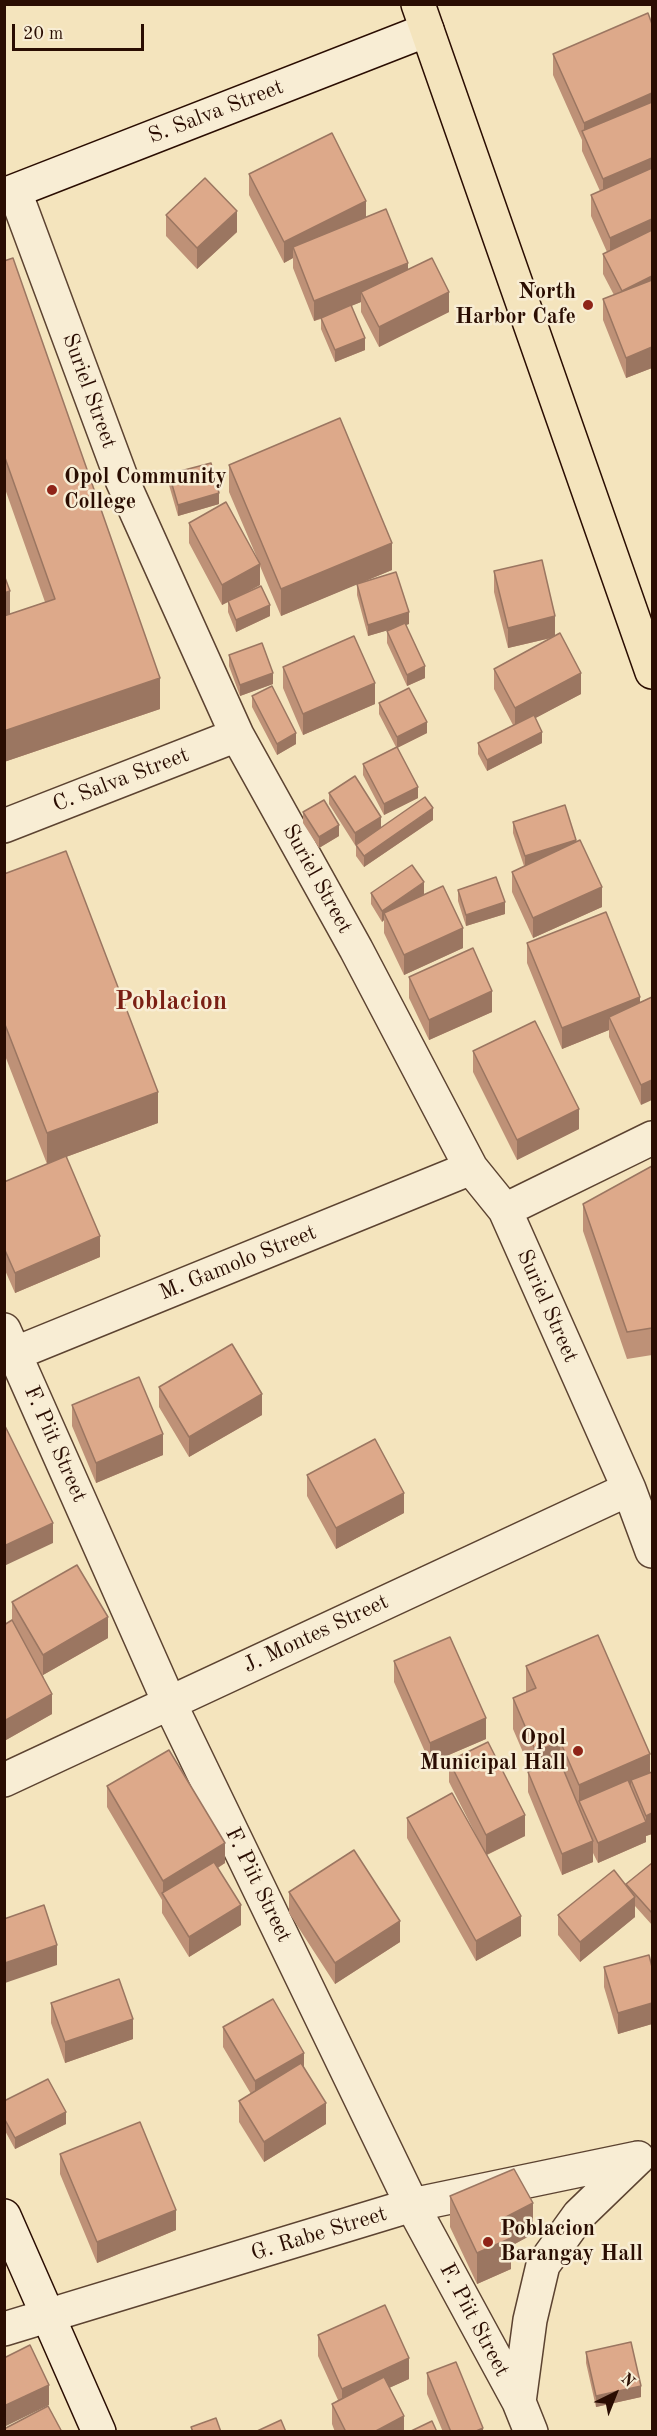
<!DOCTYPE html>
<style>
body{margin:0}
#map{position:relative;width:657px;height:2436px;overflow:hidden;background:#f4e4bd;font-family:"Old Standard TT",serif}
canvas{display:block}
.frame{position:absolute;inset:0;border:6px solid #2a0d02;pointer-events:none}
.north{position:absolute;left:585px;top:2364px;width:60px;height:60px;-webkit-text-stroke:4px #f8edd4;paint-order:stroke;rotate:43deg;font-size:16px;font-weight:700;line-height:24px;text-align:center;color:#2a0d02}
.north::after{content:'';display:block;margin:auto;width:21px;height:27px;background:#2a0d02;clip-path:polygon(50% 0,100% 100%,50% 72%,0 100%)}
.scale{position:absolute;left:12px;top:24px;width:132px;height:27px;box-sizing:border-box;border:3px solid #2a0d02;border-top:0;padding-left:8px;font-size:18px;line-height:21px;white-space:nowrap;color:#2a0d02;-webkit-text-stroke:4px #f8edd4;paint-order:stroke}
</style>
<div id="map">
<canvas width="657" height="2436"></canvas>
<div class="frame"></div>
<div class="north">N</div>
<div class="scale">20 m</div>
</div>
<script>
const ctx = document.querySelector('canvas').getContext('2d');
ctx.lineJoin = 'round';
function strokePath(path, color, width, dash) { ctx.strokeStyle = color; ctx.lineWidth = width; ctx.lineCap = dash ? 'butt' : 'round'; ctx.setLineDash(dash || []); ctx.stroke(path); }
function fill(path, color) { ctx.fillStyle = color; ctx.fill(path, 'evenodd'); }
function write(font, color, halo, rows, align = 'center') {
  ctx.font = font + ' "Old Standard TT",serif'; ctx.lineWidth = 5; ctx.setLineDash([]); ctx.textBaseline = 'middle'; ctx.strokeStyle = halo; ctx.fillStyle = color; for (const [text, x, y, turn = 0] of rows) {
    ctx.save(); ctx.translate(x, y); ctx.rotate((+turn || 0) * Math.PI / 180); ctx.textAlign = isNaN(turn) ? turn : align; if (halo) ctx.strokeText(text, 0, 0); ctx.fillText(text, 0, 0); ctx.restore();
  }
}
const street = new Path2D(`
 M15,192L122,480L237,735L356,949L471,1168L505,1210L629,1489L652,1551
 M4,826L237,735
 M505,1210L652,1138
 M4,1330L169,1702L412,2205L519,2402L531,2432
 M4,1358L471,1168
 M4,1780L629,1489
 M4,2329L412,2205L638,2158
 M519,2402L530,2320L543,2265L579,2215L638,2158`);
const secondary = new Path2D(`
 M4,195L427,30
 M4,2216L99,2432`);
const highway = new Path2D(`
 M418,4L652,672`);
strokePath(street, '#5c4331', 36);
strokePath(secondary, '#2a0d02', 36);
strokePath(highway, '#2a0d02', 36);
strokePath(street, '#f8edd4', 33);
strokePath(secondary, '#f8edd4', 33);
strokePath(highway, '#f4e4bd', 33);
fill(new Path2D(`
 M652,24V368L626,378L603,320V299L614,295L603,274V254L607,252L591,216V195L600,191L582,151V140L553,75V54Z
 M249,174L366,217L408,269L449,312L379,347L361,312V302L351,306L365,350L335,362L321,329V319L314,321L293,268V258L284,263L249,195Z
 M166,215L237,232L197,269L166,236Z
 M4,261L160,709L4,762V575L10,614L45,602L4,486Z
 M229,465L392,570L358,584L409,624L406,625L425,678L407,686L387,643V631L395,628L368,636L357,595V584L281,616L260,566V585L244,594L270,616L236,632L228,612V602L222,605L189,543V523L258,560L229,492Z
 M169,474L219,504L178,516L169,485Z
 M494,571L555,635L581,694L535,718L542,743L487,771L478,754V743L513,725L494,689V669L551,638L508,648L494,592Z
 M229,655L273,684L240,696L229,666Z
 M283,667L375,704L303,735L283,688Z
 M252,696L296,744L277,755L252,707Z
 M379,703L427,733L397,748L418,798L384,815L363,775V764L396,747L379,714Z
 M329,793L381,827L433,820L364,867L356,856V845L365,839L355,845L329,804Z
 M303,812L339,836L319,848L303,823Z
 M513,822L576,842L602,907L533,938L512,892V872L524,866L513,833Z
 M4,874L158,1123L66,1157L100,1257L15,1293L4,1268V1182L47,1164L4,1053Z
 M458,890L505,914L466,926L458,901Z
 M371,893L424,894L420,896L463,948L404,975L384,933V920L382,922L371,904Z
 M527,943L640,1002L652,997L641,1105L609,1037V1030L562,1049L527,963Z
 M409,977L492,1012L429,1040L409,998Z
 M473,1051L579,1129L517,1160L473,1072Z
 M652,1166V1355L627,1359L583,1231V1204Z
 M159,1387L262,1415L189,1457L159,1407Z
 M72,1405L163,1455L96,1483L72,1426Z
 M307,1475L404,1513L336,1549L307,1496Z
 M12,1602L108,1638L43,1675L52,1714L6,1740L4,1737V1625L12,1620Z
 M394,1661L486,1739L430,1763L394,1682Z
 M526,1666L650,1773L652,1772V1834L646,1836V1842L598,1863L593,1853V1862L562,1875L528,1792V1772L531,1771L513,1729V1698L526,1693Z
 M449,1761L525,1836L487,1855L521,1936L476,1961L407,1838V1818L479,1841L449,1782Z
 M107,1786L225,1863L218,1868L241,1925L189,1957L162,1913V1900L107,1807Z
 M652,1863V1925L635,1906V1917L580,1962L558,1935V1915L626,1886V1884Z
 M289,1892L400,1942L335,1984L289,1913Z
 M604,1967H652V2024L618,2034L604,1987Z
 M51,2003L133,2039L65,2063L51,2023Z
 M223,2027L304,2068L326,2124L264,2162L239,2122V2101L251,2094L223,2047Z
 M4,2101L66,2124L15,2149L4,2129Z
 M60,2154L176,2230L97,2263L60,2174Z
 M450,2196L533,2234L511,2246V2269L477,2284L450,2227Z
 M318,2335L409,2379L389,2388L404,2432H335L332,2424V2404L338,2400L318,2356Z
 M586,2352L641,2397L596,2407L586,2363Z
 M427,2373L483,2432H443L427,2394Z`), '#be9177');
fill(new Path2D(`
 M652,93V113L584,135V123Z
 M652,158V179L603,199V179Z
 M366,201V221L293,247V258L284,263V242Z
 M237,211V232L197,269V248Z
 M652,219V239L610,258V238Z
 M408,263V284L361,292V302L314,321V301Z
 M652,276V296L622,311V291Z
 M449,292V312L379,347V327Z
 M365,338V350L335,362V350Z
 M652,347V368L626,378V358Z
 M219,493V504L178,516V505Z
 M392,543V570L281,616V589Z
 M260,564V585L222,605V585Z
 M10,591V622L4,624V593Z
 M270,605V616L236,632V620Z
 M409,612V624L368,636V625Z
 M555,616V637L508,648V628Z
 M425,666V678L407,686V675Z
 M273,673V684L240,696V685Z
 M581,673V694L515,729V708Z
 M160,678V709L4,762V731Z
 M375,683V704L303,735V714Z
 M427,722V733L397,748V737Z
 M542,732V743L487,771V760Z
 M296,733V744L277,755V744Z
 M418,787V798L384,815V804Z
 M433,808V820L364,867V856Z
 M381,817V829L355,845V833Z
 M339,825V836L319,848V837Z
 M576,840V851L525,868V856Z
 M424,882V894L387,918L384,913V920L382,922V911Z
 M602,887V907L533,938V918Z
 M505,902V914L466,926V915Z
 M463,928V948L404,975V955Z
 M492,991V1012L429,1040V1020Z
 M640,997V1017H609V1030L562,1049V1028Z
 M652,1080V1100L641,1105V1085Z
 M158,1092V1123L47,1164V1133Z
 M579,1109V1129L517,1160V1140Z
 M100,1236V1257L15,1293V1273Z
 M262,1394V1415L189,1457V1437Z
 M163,1434V1455L96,1483V1463Z
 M404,1493V1513L336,1549V1528Z
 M53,1523V1543L4,1566V1546Z
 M108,1617V1638L43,1675V1655Z
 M52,1694V1714L6,1740V1720Z
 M486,1718V1739L430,1763V1743Z
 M560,1741V1772L536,1783V1752Z
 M650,1754V1785L631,1780V1793L579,1801V1816V1785Z
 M652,1813V1834L646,1836V1842L598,1863V1843L646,1822V1816Z
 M525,1815V1836L486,1855V1835Z
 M593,1841V1862L562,1875V1854Z
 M225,1843V1863L166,1899L163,1894V1881Z
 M635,1897V1917L580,1962V1942Z
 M241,1905V1925L189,1957V1937Z
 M521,1916V1936L476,1961V1941Z
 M400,1921V1942L335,1984V1963Z
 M57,1945V1965L5,1983V1963Z
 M652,2003V2024L618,2034V2013Z
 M133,2019V2039L65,2063V2042Z
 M304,2053V2074L255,2101V2081Z
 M326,2103V2124L264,2162V2142Z
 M66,2112V2124L15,2149V2138Z
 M533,2203V2234L511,2246V2269L477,2284V2253L504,2218Z
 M176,2210V2230L97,2263V2242Z
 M409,2358V2379L342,2409V2389Z
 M49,2385V2405L4,2427V2406Z
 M641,2386V2397L596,2407V2396Z
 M404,2416V2432H374Z
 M483,2428V2432H474Z`), '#9b7661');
const building = new Path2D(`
 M648,13L652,24V93L584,123L553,54Z
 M652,102V158L603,179L582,131Z
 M332,133L366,201L284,242L249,174Z
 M652,168V219L610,238L591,195Z
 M205,178L237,211L197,248L166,215Z
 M386,209L408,263L314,301L293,247Z
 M652,230V276L622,291L603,254Z
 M13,258L160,678L4,731V616L55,599L4,455V261Z
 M432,258L449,292L379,327L361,292Z
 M652,280V347L626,358L603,299Z
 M351,305L365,338L335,350L321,318Z
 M340,418L392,543L281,589L229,465Z
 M211,463L219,493L178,505L169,474Z
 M226,502L260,564L222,585L189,523Z
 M542,560L555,616L508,628L494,571Z
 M396,572L409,612L368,625L357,584Z
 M4,575L10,591L4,593Z
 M261,586L270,605L236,620L228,601Z
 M405,623L425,666L407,675L387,631Z
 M560,633L581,673L515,708L494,669Z
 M354,636L375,683L303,714L283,667Z
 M262,643L273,673L240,685L229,655Z
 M272,686L296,733L277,744L252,696Z
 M409,688L427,722L397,737L379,703Z
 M534,715L542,732L487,760L478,743Z
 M397,747L418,787L384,804L363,764Z
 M355,776L381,817L355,833L329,793Z
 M425,797L433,808L364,856L356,845Z
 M324,800L339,825L319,837L303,812Z
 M565,805L576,840L525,856L513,822Z
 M580,840L602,887L533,918L512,872Z
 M66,851L158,1092L47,1133L4,1022V874Z
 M412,865L424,882L382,911L371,893Z
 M496,877L505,902L466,915L458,890Z
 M443,886L463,928L404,955L384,913Z
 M606,912L640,997L562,1028L527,943Z
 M473,948L492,991L429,1020L409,977Z
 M652,997V1080L641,1085L609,1017Z
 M535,1021L579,1109L517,1140L473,1051Z
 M66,1156L100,1236L15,1273L4,1248V1182Z
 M652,1166V1328L627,1332L583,1204Z
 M232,1344L262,1394L189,1437L159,1387Z
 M139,1377L163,1434L96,1463L72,1405Z
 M4,1424L53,1523L4,1546Z
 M375,1439L404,1493L336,1528L307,1475Z
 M77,1565L108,1617L43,1655L12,1602Z
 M12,1620L52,1694L6,1720L4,1716V1625Z
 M598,1635L650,1754L579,1785L560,1741L536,1752L513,1698L536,1688L526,1666Z
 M450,1637L486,1718L430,1743L394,1661Z
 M488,1742L525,1815L486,1835L449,1761Z
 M169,1750L225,1843L163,1881L107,1786Z
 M559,1759L593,1841L562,1854L528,1772Z
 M652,1772V1813L646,1816L631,1780Z
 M628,1780L646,1822L598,1843L579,1801Z
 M452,1793L521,1916L476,1941L407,1818Z
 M354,1850L400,1921L335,1963L289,1892Z
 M214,1862L241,1905L189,1937L162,1893Z
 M652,1863V1913L626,1884Z
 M614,1870L635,1897L580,1942L558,1915Z
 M44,1905L57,1945L5,1963L4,1919Z
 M649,1955L652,1967V2003L618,2013L604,1967Z
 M119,1979L133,2019L65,2042L51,2003Z
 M273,1999L304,2053L255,2081L223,2027Z
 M301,2063L326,2103L264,2142L239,2101Z
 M48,2079L66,2112L15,2138L4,2118V2101Z
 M140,2122L176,2210L97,2242L60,2154Z
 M514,2169L533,2203L504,2218L511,2238L477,2253L450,2196Z
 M385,2305L409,2358L342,2389L318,2335Z
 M631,2342L641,2386L596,2396L586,2352Z
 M30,2345L49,2385L4,2406V2358Z
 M456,2362L483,2428L474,2432H451L427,2373Z
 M384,2377L404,2416L374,2432H346L332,2404Z
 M48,2406L62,2432H4V2429Z
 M216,2418L221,2432H193L191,2427Z
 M281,2420L286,2432H255Z
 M432,2421L437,2432H409Z`);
fill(building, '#dda98a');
strokePath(building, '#9b7661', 1.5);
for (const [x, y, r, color] of [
 [588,305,6,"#8f2418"],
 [52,490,6,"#8f2418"],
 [578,1751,6,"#8f2418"],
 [488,2242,6,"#8f2418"]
]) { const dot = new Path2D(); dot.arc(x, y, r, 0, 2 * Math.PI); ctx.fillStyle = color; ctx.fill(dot); strokePath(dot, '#f8edd4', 2); }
write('22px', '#2a0d02', '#f8edd4', [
 ["S. Salva Street",216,112,-21],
 ["Suriel Street",89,391,70],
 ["C. Salva Street",121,780,-21],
 ["Suriel Street",317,879,61],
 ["M. Gamolo Street",238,1263,-22],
 ["Suriel Street",547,1306,66],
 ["F. Piit Street",55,1444,66],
 ["J. Montes Street",316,1634,-25],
 ["F. Piit Street",258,1885,64],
 ["G. Rabe Street",319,2234,-17],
 ["F. Piit Street",474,2320,62]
]);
write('bold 22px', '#2a0d02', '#f8edd4', [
 ["North",576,292],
 ["Harbor Cafe",576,317],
 ["Opol Community",64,477,"left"],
 ["College",64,502,"left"],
 ["Opol",566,1738],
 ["Municipal Hall",566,1763],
 ["Poblacion",500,2229,"left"],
 ["Barangay Hall",500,2254,"left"]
], 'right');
write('bold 26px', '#7a1f14', '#f8edd4', [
 ["Poblacion",171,1002]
]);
</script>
